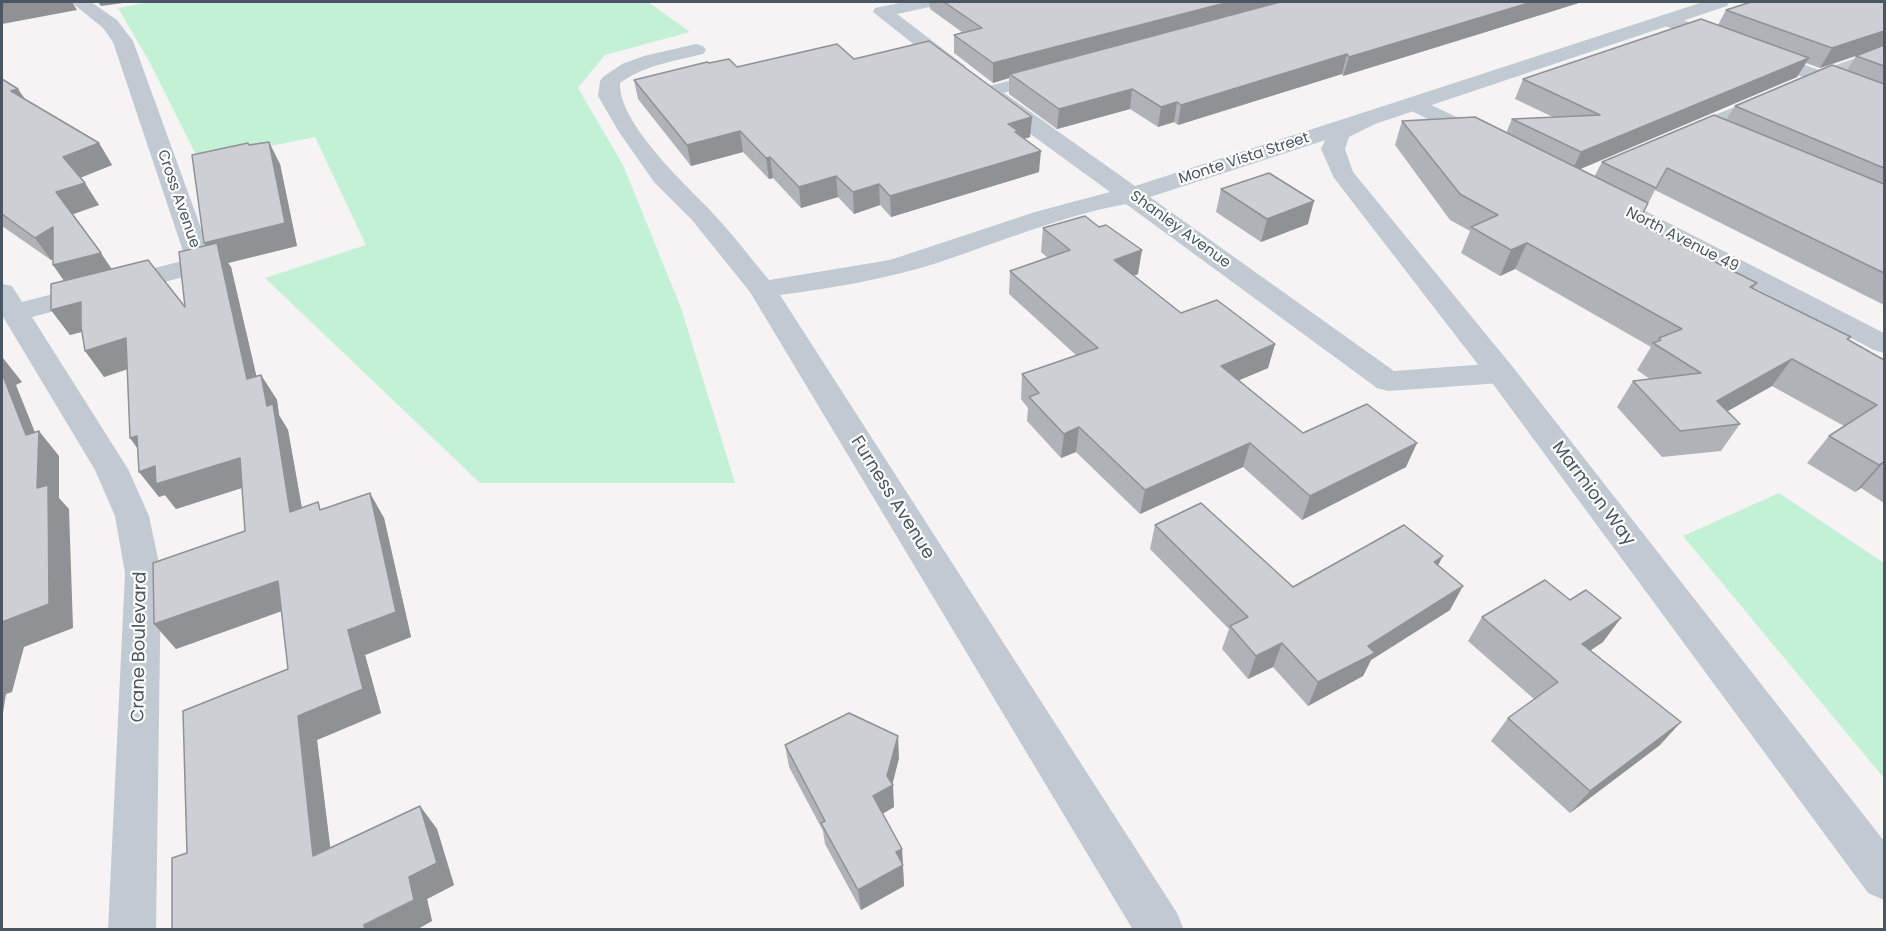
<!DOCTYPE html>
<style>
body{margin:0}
#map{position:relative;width:1886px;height:931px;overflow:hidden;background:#f5f3f3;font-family:Poppins,sans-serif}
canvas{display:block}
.frame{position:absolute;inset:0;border:3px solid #4a5661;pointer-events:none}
</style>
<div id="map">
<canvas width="1886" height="931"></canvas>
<div class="frame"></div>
</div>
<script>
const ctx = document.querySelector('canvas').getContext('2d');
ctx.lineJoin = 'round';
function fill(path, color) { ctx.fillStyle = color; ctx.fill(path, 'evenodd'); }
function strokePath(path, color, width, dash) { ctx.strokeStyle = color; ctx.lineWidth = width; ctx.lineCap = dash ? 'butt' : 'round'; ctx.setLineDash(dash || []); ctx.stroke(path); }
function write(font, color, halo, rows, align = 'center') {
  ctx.font = font + ' Poppins,sans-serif'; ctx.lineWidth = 4.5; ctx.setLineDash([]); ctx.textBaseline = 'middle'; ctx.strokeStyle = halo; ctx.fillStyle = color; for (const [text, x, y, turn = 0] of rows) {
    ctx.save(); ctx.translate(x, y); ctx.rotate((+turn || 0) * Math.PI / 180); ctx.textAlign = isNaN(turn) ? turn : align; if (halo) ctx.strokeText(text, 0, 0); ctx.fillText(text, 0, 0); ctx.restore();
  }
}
fill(new Path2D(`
 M149,2H648L690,32L605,55L578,88L623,165L681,308L735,483H480L265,278L366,245L315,137L199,161L149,61L118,8Z
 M1779,493L1884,563V778L1683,536Z`), '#c3f1d5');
fill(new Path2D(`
 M1884,48V58L1814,85H1802L1799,81L1802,77Z
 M1044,72L1050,73L1053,77L1050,81L987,97L981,96L978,92L981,88Z
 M1762,96L1768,97L1771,101L1768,105L1694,137H1680L1678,133L1680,129Z`), '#c1cad2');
fill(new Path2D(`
 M71,2H91L117,20L133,41L214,264L210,270L32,317L128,469L149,516L161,573L156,930H108L125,573L115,516L95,470L2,315V284L12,286L22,302L186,260L113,42L103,28Z
 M904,2H936L934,6L897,14L964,65L967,69L964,73L957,75L950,73L873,12L875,8Z
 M1667,14L1884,94V107L1660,24L1657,20L1660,16Z
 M696,44L703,46L706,50L703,54C674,61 645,65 620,83C618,122 683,182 709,209C730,231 749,256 769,280L890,260L1035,212L1110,192L988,103L985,98L988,93L996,92L1004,93L1135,186L1359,114L1367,112L1375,114L1378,119L1375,124L1150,197L1394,371L1501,363L1512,366L1516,373L1512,380L1501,383L1388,391L1377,388L1126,204C1061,216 1000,242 937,263C886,279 833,288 780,295L1177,913L1184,930H1133L750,292L692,220L654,182L619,132L598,96L600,81L603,77L622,64L644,56Z
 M1416,98L1493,134L1496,139L1493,144L1485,146L1477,144L1408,109L1405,104L1408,99Z
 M1601,191L1610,193L1884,333V353L1874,350L1592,203L1589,198L1592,193Z`), '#c1cad2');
fill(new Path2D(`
 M1703,2H1729L1727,6L1375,124L1349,137L1345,149L1353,172L1512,366L1884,841V900L1868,893L1490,380L1334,178L1321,149L1331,128L1359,114Z`), '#c1cad2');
fill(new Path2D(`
 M929,2H1582L1476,35L1343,76L1342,74L1178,125L1174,122L1158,127L1130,109L1057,129L1009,94V78L993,83L954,53V35L962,32L930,9Z
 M1884,2V305L1655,190L1638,223L1757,283L1754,288L1884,360V503L1861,488L1855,492L1807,463L1829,436L1844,426L1772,386L1727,411L1740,424L1721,451L1662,457L1617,407L1633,381L1650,379L1637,370L1651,347L1515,269L1500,276L1461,253L1470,231L1450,220L1395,145L1402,121L1506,133L1512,119L1553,117L1515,99L1523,79L1718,25L1726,10ZM1856,56L1847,70L1735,106L1726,120L1602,162L1594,177L1580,169L1797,77L1806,63L1820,68Z
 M854,59L1032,117L1030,137L1024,139L1039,172L891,217L880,205L854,214L838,197L801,208L773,178L769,179L743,152L691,166L638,99L634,80L709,63L737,67Z
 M2,79L26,100L99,143L112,165L80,178L99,205L72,214L112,269L185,307L205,246L249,145L280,164L297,246L228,263L231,267L256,376L261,375L277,400L279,415L288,430L302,508L322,509L384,518L411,637L365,655L381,713L317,740L330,848L420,806L437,829L454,885L427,899L432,921L416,930H172L187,853L288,669L281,611L176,649L154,624L245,531L242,488L176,509L165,495L159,497L138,449L130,438L127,369L104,377L82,332L70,335L51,310L65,281L53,265V260H51L2,226Z
 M1221,189L1308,224L1261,242L1216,212Z
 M1043,228L1138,274L1134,276L1181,313L1275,344L1268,368L1239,380L1303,433L1406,467L1302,520L1243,467L1140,514L1076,452L1061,458L1027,421L1028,408L1021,399L1022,374L1077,356L1009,294L1010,271L1048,258L1041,252Z
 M1155,525L1293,587L1438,565L1450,610L1371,660L1363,676L1308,706L1273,667L1248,679L1222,649L1229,629L1150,549Z
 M1482,617L1603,642L1591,650L1660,745L1570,813L1491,741L1508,718L1534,699L1468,641Z
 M785,745L899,758L892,784L894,807L882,814L902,849L904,886L861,910L825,844L823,831L789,767Z`), '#b0b2b7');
fill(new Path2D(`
 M2,2H72L77,10L2,24Z
 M98,2H130L101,6Z
 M1229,2H1294L1010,74L1009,78L993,83V63Z
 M1532,2H1582L1476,35L1343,76L1349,57Z
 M1884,31V46L1820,68L1832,48Z
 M1347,54L1342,74L1178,125L1181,105Z
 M1809,58L1797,77L1571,173L1581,152Z
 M18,89L32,109L11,91Z
 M1132,89L1130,109L1057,129L1059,109Z
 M1177,102L1174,122L1158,127L1161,107Z
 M1032,117L1030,137L1017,141L1008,124Z
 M740,131L743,152L691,166L687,145Z
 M269,142L280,164L297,246L228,263L231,267L263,404L247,379L217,266L204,243Z
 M99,143L112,165L77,179L63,157Z
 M1041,151L1039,172L891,217L890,196Z
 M770,157L773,178L769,179L766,158Z
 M836,176L838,197L801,208L799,187Z
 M85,183L99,205L71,215L56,192Z
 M879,184L880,205L854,214L853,192Z
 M1314,201L1308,224L1261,242L1267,219Z
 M53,227L69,250L51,260L35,238Z
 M1527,243L1515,269L1500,276L1511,250Z
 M1142,250L1138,274L1111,284L1114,260Z
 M101,253L116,276L69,288L53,265Z
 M81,302L99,327L70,335L51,310Z
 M126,338L143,364L104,377L85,351Z
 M1275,344L1268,368L1216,390L1221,366Z
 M3,358L22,382L16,385L38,440L39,431L59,456V498L69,509L73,628L24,647L12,692L6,694L2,719V622L37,488L26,435L2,373V358Z
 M1792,359L1772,386L1698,428L1717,401Z
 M261,375L277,400L279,415L288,430L307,537L290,512L267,406Z
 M1079,427L1076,452L1061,458L1064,434Z
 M137,436L149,464L130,438Z
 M1250,443L1243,467L1140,514L1145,490Z
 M1417,443L1406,467L1302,520L1310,496Z
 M240,458L257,483L176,509L165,495L159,497L139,472L155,466Z
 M1884,462L1861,488L1855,492L1879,465Z
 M370,493L384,518L411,637L365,655L381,713L317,740L334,878L313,856L298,716L348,630Z
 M1443,556L1430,581L1434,562Z
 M278,581L296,606L176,649L154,624Z
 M1463,586L1450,610L1371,660L1363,676L1308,706L1318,682L1368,646Z
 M1621,618L1603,642L1565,667L1582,644Z
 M1282,643L1273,667L1248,679L1256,656Z
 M1681,722L1660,745L1570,813L1590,791Z
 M898,736L899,758L892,786L893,785L894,807L875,818L873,796L887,776Z
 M420,806L437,829L454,885L427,899L432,921L416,930H365L364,925L409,877Z
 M902,849L904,886L861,910L858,890L896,852Z`), '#909195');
const building = new Path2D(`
 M944,2H1229L993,63L954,35L982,28Z
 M1280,2H1532L1349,57L1347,54L1181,105L1177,102L1161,107L1132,89L1059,109L1010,74Z
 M1751,2H1884V31L1832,48L1726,10Z
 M1701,19L1809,58L1581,152L1512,119L1600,115L1523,79Z
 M929,41L1032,117L1008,124L1018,131L1015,132L1041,151L890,196L879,184L853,192L836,176L799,187L770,157L766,158L740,131L687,145L634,80L707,62L709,63L729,59L737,67L837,44L854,59Z
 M1884,45V66L1856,56Z
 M1832,65L1884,84V168L1735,106Z
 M2,79L18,89L11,91L99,143L63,157L85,183L56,192L101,253L53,265V227L35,238L2,214Z
 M1714,115L1884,184V273L1667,168L1656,188L1602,162Z
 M1475,117L1648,203L1638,223L1757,283L1750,287L1851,337L1847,339L1884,360V462L1879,465L1829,436L1877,405L1792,359L1717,401L1740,424L1680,431L1633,381L1701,373L1653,343L1661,340L1659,338L1682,329L1527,243L1511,250L1471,227L1498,215L1460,194L1402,121Z
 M269,142L285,223L204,243L192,155L248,143L249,145Z
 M1269,173L1314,201L1267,219L1221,189Z
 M1085,216L1099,227L1106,225L1142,250L1114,260L1181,313L1217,300L1275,344L1221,366L1303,433L1367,404L1417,443L1310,496L1250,443L1145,490L1079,427L1064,434L1029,397L1039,393L1022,374L1098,348L1010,271L1070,250L1043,228Z
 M217,243L247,379L261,375L267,406L273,404L290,512L318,502L320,510L370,493L396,612L348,630L363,689L298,716L313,856L420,806L437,863L409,877L414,900L364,925L365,930H172V858L187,853L183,711L288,669L278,581L154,624L153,563L245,531L240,458L156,484L155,466L139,472L137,436L130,438L126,338L85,351L81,326V302L51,310V284L148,260L185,307L179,252Z
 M2,373L26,435L39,431L37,488L48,485L49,604L2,622Z
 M1201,503L1293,587L1404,525L1443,556L1434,562L1463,586L1368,646L1375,653L1318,682L1282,643L1256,656L1230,626L1248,617L1155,525Z
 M1545,580L1570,600L1586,590L1621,618L1582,644L1681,722L1590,791L1508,718L1558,682L1482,617Z
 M849,713L898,736L887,776L893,785L873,796L902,849L896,852L903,865L858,890L821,823L825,821L785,745Z`);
fill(building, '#cdcfd5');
strokePath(building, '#909195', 1.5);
write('15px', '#4a5661', '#fff', [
 ["Monte Vista Street",1244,159,-18],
 ["Cross Avenue",178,199,71],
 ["Shanley Avenue",1180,230,36],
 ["North Avenue 49",1682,240,27]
]);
write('18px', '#4a5661', '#fff', [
 ["Marmion Way",1593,494,53],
 ["Furness Avenue",892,498,58],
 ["Crane Boulevard",140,647,-89]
]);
</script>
